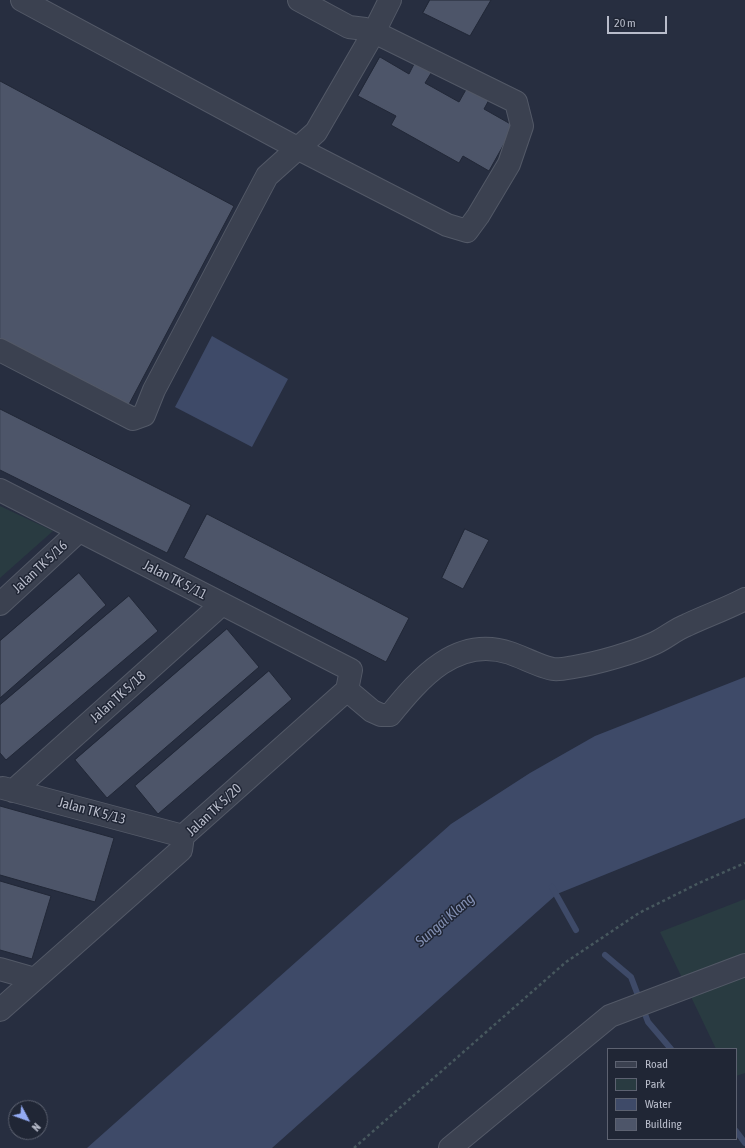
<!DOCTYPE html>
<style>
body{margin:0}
#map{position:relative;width:745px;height:1148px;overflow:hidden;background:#272e40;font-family:"Asap Condensed",sans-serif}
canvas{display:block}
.legend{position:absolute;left:607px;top:1048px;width:130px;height:92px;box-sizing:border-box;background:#202635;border:1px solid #5d6271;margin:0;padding:5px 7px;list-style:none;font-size:12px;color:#b8bcca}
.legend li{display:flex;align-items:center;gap:8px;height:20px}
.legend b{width:20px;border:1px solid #5d6271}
.north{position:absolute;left:8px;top:1100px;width:40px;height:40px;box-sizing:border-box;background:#202635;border:1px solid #5d6271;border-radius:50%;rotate:131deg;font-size:11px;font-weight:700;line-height:16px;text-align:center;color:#b8bcca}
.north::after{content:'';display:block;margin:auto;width:14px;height:18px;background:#93abf4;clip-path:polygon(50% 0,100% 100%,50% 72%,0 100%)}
.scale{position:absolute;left:607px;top:16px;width:60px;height:18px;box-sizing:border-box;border:2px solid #b8bcca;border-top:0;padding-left:5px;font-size:12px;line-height:14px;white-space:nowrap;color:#b8bcca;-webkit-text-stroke:3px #202635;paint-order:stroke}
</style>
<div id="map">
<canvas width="745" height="1148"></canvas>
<ul class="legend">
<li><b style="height:5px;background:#3b4150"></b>Road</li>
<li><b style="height:11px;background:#293b41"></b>Park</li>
<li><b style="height:11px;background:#3e4a68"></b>Water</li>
<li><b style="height:11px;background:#4d5569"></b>Building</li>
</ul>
<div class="north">N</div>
<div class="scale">20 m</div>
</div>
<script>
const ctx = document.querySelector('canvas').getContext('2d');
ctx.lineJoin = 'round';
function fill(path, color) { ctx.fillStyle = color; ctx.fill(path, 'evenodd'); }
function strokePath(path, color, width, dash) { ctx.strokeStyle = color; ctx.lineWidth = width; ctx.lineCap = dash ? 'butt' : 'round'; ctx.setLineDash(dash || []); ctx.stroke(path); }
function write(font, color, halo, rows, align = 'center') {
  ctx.font = font + ' "Asap Condensed",sans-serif'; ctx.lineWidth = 3; ctx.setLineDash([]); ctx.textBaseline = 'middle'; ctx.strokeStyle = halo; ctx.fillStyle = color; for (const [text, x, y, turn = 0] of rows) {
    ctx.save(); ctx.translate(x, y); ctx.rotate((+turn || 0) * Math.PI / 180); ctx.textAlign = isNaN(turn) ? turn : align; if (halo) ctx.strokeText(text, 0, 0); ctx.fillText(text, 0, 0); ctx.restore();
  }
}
fill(new Path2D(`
 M0,506L53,531L0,578Z
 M745,899V1073L736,1076V1049H716L660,932Z`), '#293b41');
fill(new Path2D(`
 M212,336L288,379L252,447L175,407Z
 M745,677V818L557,894L272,1148H87L451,824L530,773L595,736Z`), '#3e4a68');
strokePath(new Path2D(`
 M552,887L576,930
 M605,955L631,977L648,1022L671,1049
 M736,1131L745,1143`), '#3e4a68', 6);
const building = new Path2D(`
 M430,0H491L470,36L423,13Z
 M380,57L409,74L416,60L433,70L425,83L459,102L468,86L490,98L484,109L514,126L489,171L463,156L459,163L391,125L396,116L358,96Z
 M0,81L234,206L127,408L0,339Z
 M0,409L191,505L167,553L0,470Z
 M207,514L409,618L386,662L184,558Z
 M465,529L489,540L463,589L442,578Z
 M79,573L106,605L0,698V641Z
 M129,596L158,631L6,760L0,753V705Z
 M227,629L259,667L107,798L75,760Z
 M269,671L292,699L158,814L135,786Z
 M0,806L114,838L95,902L0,875Z
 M0,881L51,896L32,959L0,950Z`);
fill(building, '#4d5569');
strokePath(building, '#222837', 1);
const minor = new Path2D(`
 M299,0L349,27L365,29L374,32L390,0
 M0,350L133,419L144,415L154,390L267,176L316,132L374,32L516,102L522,126L509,164L478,216L467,231L447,225L299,149L22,0
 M0,490L351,670L347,690L183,836L181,850L0,1010
 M0,604L79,531
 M347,690L372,711L381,715H390C420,678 457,635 510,653C522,657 541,667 553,669C559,670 568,668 574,667C598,663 633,653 655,643C666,638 676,629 687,625C706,616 726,609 745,599
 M3,788L183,836
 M13,791L222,604
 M0,969L35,979
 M450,1148L610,1016L745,965`);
strokePath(minor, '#535967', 24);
strokePath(new Path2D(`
 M354,1148L566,962L639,913L699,883L745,863`), '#47585e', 2.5, [3, 3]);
strokePath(minor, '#3b4150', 22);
write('14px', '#b8bcca', '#202635', [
 ["Jalan TK 5/16",40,567,-43],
 ["Jalan TK 5/11",175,580,27],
 ["Jalan TK 5/18",118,697,-42],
 ["Jalan TK 5/20",214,810,-43],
 ["Jalan TK 5/13",92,811,15]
]);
write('italic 15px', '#818eb1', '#202635', [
 ["Sungai Klang",445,920,-41]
]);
</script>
